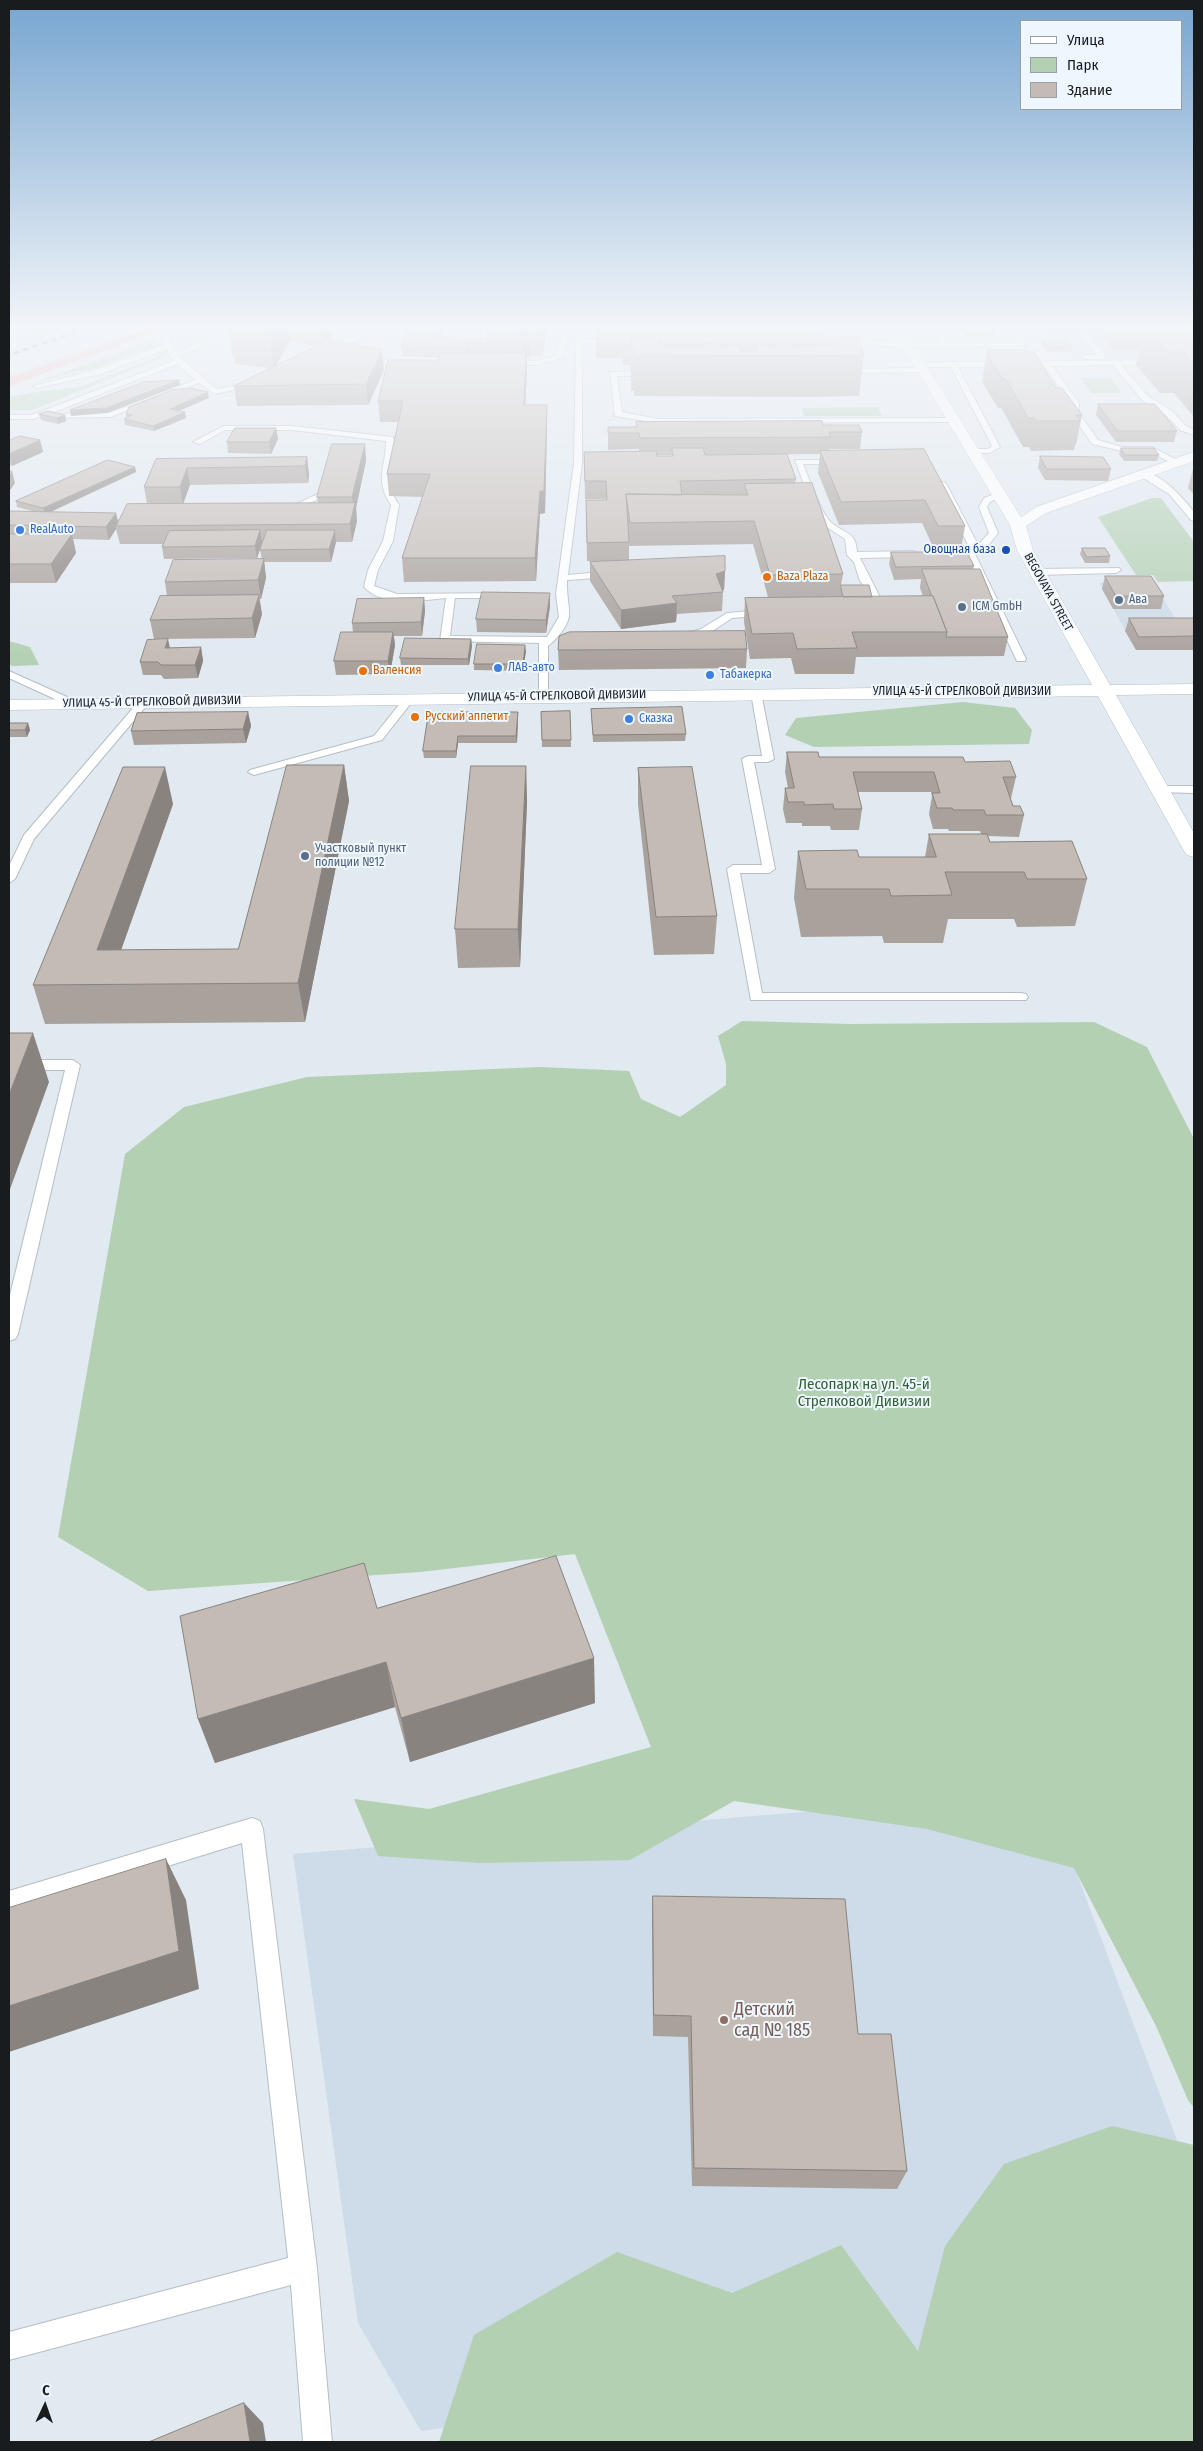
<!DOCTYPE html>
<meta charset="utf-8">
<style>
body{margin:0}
#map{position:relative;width:1203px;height:2451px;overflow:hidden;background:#e1e9f1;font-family:"Fira Sans Condensed",sans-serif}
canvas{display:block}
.frame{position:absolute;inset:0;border:10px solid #191c1e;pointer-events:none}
.legend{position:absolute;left:1020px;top:20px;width:162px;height:90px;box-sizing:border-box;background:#eef6fe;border:1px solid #999fa4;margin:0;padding:6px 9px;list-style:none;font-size:15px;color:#191c1e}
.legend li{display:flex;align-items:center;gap:10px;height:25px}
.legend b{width:25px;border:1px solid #999fa4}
.north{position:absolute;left:20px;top:2381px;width:50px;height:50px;-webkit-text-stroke:4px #eef6fe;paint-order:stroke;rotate:3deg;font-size:14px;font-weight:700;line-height:20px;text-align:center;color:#191c1e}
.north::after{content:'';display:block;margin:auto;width:18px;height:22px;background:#191c1e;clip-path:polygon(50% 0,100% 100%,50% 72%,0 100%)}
</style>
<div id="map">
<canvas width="1203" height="2451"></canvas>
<div class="frame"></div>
<ul class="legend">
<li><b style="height:6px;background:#fff"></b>Улица</li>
<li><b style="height:14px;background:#b3d0b3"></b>Парк</li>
<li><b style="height:14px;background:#c4bbb5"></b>Здание</li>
</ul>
<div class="north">С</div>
</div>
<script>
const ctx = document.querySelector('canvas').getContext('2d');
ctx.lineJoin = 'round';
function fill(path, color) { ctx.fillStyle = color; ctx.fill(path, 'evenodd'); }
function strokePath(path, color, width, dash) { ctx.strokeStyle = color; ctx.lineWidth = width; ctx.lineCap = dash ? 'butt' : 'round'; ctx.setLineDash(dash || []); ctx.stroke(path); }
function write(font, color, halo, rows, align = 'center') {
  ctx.font = font + ' "Fira Sans Condensed",sans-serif'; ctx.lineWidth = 4; ctx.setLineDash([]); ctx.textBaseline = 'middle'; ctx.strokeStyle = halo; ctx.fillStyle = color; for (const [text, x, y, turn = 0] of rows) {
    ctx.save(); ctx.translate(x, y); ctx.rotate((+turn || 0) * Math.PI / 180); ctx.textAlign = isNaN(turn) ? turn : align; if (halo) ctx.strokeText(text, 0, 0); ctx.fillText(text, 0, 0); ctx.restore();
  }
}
fill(new Path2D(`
 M1038,324H1194V358L1076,359L1066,347H1056Z
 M1099,583H1153L1183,630L1136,650Z
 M1046,1792L1194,2185V2324L421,2431L358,2323L293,1854Z`), '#cedbe8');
fill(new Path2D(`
 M47,324H77L41,337L26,331Z
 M152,340L157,341L160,347L141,351L91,370L79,371L34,383Z
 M163,350L166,356L32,410H9V397L41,391L80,387L155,358L156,353Z
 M1080,378H1111L1122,393H1091Z
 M878,407L882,416H804L802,408Z
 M1152,498H1161L1194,542V581L1158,582L1153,575H1136L1098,517Z
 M9,641L30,647L39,665L12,666L9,663Z
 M963,702L1015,708L1032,730L1029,744L814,747L785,735L796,718Z
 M742,1021L850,1024L1094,1022L1147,1047L1194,1139V2108L1188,2100L1156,2026L1074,1868L927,1829L734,1801L630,1860L480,1863L378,1856L354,1799L429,1809L651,1747L575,1554L420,1572L148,1591L58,1537L125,1154L184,1107L307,1077L540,1067L629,1071L641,1099L680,1117L726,1085V1064L718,1036Z
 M1112,2126L1194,2145V2442H439L474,2335L617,2252L732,2293L841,2245L918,2351L945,2246L1004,2164Z`), '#b3d0b3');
const lane = new Path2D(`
 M164,324L169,325V336L176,352L253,324H261L179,356L216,389L256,382L260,384L215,394L199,383L110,417L45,418L41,416L33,419H9V415H32L175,360L169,356L167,349L97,375L37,388L33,386L92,371L165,345L162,336ZM178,364L195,380L109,413L49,414Z
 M385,324H393L329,354L322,352Z
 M484,324H490L483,349L479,351L475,349Z
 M564,324H570L562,358L538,365H506L502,363L506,361H537L556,355Z
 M929,324H935L947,343L1019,342L1006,324H1012L1028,344L1024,346L906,347L839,344L836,342L839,340L940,343Z
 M1073,324H1079L1105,355V359H1084V355H1097Z
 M802,330H855L858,332L855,334L800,333Z
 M579,339L617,340L620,342L617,344L582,343V463L568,575L611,571L616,574L611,577L567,580C566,593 570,607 569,617C567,627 556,640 548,646V698L544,699L539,696V643L440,641L446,598C421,600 384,608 364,587L368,570L383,541L391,505C374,479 386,468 386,441L292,430H225L200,444L193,442L224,426H292L393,437C401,464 377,471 399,505L393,541L378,570L374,586L397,594L505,593V597L502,598H455L450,636L547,637L559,617L556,594L574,463L576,341Z
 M1194,360V364L1121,365L1148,396L1172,411L1186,426L1194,430V435L1180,430L1166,415L1142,400L1113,365L1052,366L1079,403V413L1098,440L1122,447H1152L1179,461V465H1176L1148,451H1122L1092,444L1071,413V403L1044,366L958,367L1000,447L990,453H970V449H988L992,446L951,367H920L916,365L920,363L953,362Z
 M926,368V372H923L840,373L836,371L840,369Z
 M656,371V375H653L617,376L622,412L658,419L954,418L958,420L954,422L658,423L615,416L610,372Z
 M795,460H840L844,462L840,464H803C809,478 822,517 833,524C846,534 856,532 857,552L913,551L918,554L913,557L860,558L886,609L884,611L872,613L867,610L875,607L868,590L860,581L854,562L847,555L845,539L825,526L810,501Z
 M1140,472C1159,470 1184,499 1194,512V521L1191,520L1169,494L1140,476Z
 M939,481L946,483L978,545L989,533L979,507L984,498L1000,492L1004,495L990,502L987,507L998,533L987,547L975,554L1026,659L1025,661H1017L1016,659L967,555L945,556L940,553L945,550L970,549L938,483Z
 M318,494L325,496L288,513L281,511Z
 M1119,568L1121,570L1116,573L1037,575L1032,572L1037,569Z
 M765,610L768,611V615L732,618L708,634L685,638L680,635L701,629L727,613Z
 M9,671L78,702L79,704L74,707L70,706L9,678Z
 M756,690L761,693L774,759L768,762H754L775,869L769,873H740L762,993H1021L1026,994L1028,997L1026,1000H751L727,869L733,865H762L742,759L748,756H762L751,693Z
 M410,695L415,698L382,740L254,775L248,772L250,770L374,736L406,696Z
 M144,699L148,700V704L34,839L15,879L9,883V866L24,835L140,700Z
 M1160,786H1194V793L1156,792V788Z
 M9,1060H73L80,1065L18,1334L15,1339L9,1341V1299L65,1070H9Z
 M252,1818L260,1821L263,1829L317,2268L332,2442H303L291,2285L9,2360V2332L288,2258L242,1843L9,1915V1891Z`);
const street = new Path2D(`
 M883,324H895L922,359L1026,525L1023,528H1013L1010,525L911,360Z`);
const secondary = new Path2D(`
 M1194,452V461L1046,513L1026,526L1033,550L1110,685L1194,684V694L1116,695L1194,833V857L1187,855L1184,851L1098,696L9,710V700L1092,685L1017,550L1010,525L1036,507Z`);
const highway = new Path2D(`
 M159,324H175L9,386V378Z`);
strokePath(lane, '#b6bdc5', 2);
strokePath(street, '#b6bdc5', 1);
strokePath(secondary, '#b6bdc5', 1);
strokePath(highway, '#c8c9c9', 1);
fill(lane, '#fff');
fill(street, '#fff');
fill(secondary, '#fff');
fill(highway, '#faaba4');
const rail = new Path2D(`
 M9,355L100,324`);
strokePath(rail, '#474b4f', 2.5);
strokePath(rail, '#eef6fe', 2, [5]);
fill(new Path2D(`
 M228,324H339L331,339L384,370L368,405L237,406L234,386L270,368L235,364L234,355L232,354ZM290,341L311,346H317L275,366Z
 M354,324H379L378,326L362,325Z
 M407,324H423V325H408Z
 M486,324H548L542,356H530L527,357V373L525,405L547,426L545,513L540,514L536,581L404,582L402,558L423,497L389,496L387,474L398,422H380L378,401L439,360V358L402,356L401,346L442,337L487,339Z
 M958,324H995L993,336H964Z
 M1038,324H1077L1076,330H1043Z
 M1091,324H1161L1163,325L1194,329V417L1174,393H1160L1136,365L1139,350H1113Z
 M596,325L829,344V345L830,337L864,355L859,396L808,397L634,396V391H631V365H623L622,358H596Z
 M1042,340L1072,346L1071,352H1047L1041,345Z
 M987,350L1056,388L1082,415L1076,445H1075L1074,450L1031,451L1029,447H1023L1004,413L1001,408H998L982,382Z
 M209,398L179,411L185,412L186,418L154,431L125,425L124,419L126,418V414Z
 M1098,404L1177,431L1174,442H1116L1096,415Z
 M39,414L65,415L66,421L58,424L41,420Z
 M636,422L823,425L862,432L860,449H829V451L924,449L965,526L961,549H934L922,523L839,525L818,473L820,454L705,455L796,479L795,483L843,574L841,585L872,597L923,596L920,588L921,579L894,580L889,564L891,552L974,566L973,569L1008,637L1004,656L856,657L854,674H795L791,658L750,659L744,622L745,598L768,597L753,544L629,546V561L725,571L724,590H722L723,592L722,611L677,614L676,622L621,629L590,581V562L625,561H587L586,500H606V499H585L584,452L639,451V449L608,450V427H636ZM657,455H672V456H657Z
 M276,428L278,439L271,454L228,453L227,442Z
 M40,440L43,452L12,466L9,465V441Z
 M365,444L366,461L356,508L357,521L352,542H336L331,562H264L266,578L261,599H259L262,614L255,638L154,639L150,620L167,596L165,582L262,559L260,550L263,543H262L257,558L164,559L162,547L163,544H120L116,529L109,540L73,539L76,553L56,583H9V512L32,511L17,507L16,501L135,467L136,472L51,512L118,522L147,504L144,487L156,459L307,457L309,475L308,483L190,485L183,504L318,503L317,497Z
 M1121,448L1159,455L1157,461H1124L1119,454Z
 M1040,456L1111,469L1108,481L1045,480L1038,468Z
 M1194,465V495L1188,488Z
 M1082,548L1110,556L1109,563H1085L1080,554Z
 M1105,576L1164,596L1161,609H1113L1102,589Z
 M424,598L425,611L422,636H394L395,645L390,674L336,675L334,661L353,632L352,623Z
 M550,606L546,633L477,632L476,619Z
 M1129,618H1194V650H1136L1125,631Z
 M471,639L472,646L469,665H401L400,658Z
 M201,647L203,661L198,678L164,679L161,675H143L140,662L170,648Z
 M747,649L746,668L559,670L558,650Z
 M526,651L523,671L474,670V664Z
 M591,709L686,734L685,741L593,742Z
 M570,711L571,747H542L541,712Z
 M248,712L251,726L246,743L134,745L131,731Z
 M429,712H518L517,743H458L456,758H424L423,751Z
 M9,723H28L30,730L27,737H9Z
 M787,752L819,757L965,762L1016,777L1011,798H1010L1013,806L1024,815L1019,837L988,836L990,842L1087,879L1075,926L1017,927L1014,919H948L943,943H884L882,936L801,937L794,898L798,851L859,857H925L929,834H981L980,831H949L948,829H933L929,814L932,796L931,792H858L862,809L859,830H831L830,826H802V823H786L783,809L785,788H788L785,772Z
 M344,765L349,801L305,1022L45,1024L33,985L173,804L121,950L238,949Z
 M526,766L527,802L520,967L458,968L455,929Z
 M638,768L717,916L714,954L654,955L638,804Z
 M377,1608L595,1703L410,1762L395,1707L215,1763L198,1719Z
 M653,1896L858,2034L907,2171L897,2189L692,2186L688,2037L653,2036L652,1919Z`), '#a9a19c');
fill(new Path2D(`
 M207,324H226L213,328L208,329Z
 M272,324H288L290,341L274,369L268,329Z
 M324,324H339L327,346Z
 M521,324H529L530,356L527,357V373L524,426Z
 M541,324H548L542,356Z
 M442,327V337H438Z
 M467,343L468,354L466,359V348Z
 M382,350L384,370L368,405L366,384Z
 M179,380L180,385L107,413L71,416L70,410Z
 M208,392L209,398L171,414L170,409Z
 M547,405V426L545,513L540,514L536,581L535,558L540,491Z
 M185,412L186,418L154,431L153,426Z
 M65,415L66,421L58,424L57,418Z
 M276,428L278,439L271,454L269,442Z
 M40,440L43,452L12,466L9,454Z
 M365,444L366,461L356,508L357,521L352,542L350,524L354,509L352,497Z
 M307,457L309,475L308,483L305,466Z
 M135,467L136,472L45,514L43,508Z
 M187,468L190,485L183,504L180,487Z
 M12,471L15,483L9,492V476Z
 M116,513L119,525L116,526V529L109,540L106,527Z
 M260,530L262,543L257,558L255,546Z
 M335,530L336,542L331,562L329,549Z
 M72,534L76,553L56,583L51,564Z
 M264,559L266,578L261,599L258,580Z
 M725,571L724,590L715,593L716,574Z
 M550,593V606L546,633V620Z
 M259,595L262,614L255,638L252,618Z
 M424,598L425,611L422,636L421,622Z
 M677,603L676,622L621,629V610Z
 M393,632L395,645L390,674L388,661Z
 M168,639L171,653L165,648Z
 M471,639L472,646L469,665L468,659Z
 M525,645L526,651L523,671V664Z
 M201,647L203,661L198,678L195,665Z
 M248,712L251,726L246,743L243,729Z
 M518,712V719L517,743L516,736Z
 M28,723L30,730L27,737L25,730Z
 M458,736V743L456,758V751Z
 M344,765L349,801L305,1022L298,983Z
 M526,766L527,802L520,967L518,929Z
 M165,767L173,804L109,984L97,950Z
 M33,1033L49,1082L9,1192V1095Z
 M594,1658L595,1703L410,1762L401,1718Z
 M386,1662L395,1707L215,1763L198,1719Z
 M166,1859L186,1900L199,1989L9,2052V2006Z
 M244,2403L263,2423L266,2442H250Z`), '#89837f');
const building = new Path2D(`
 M230,324H272L268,329L229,325Z
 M821,324L829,344H790V343H774V345H720V343H704V345H660V338H631V345H623L622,339H596V325Z
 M1106,324H1161L1163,325H1145L1142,335H1116Z
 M1145,325H1190L1194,329V364L1184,352H1169Z
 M442,327L438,337L487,339V343H467L466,348L401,346L408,328Z
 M830,337H858L864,355L811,356L635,355L634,351H632L631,338H660L659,346H705L704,343H720V346L738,345L740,351H757L755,345L775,346L774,343H790L791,346L833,345Z
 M331,339L382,350L366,384L234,386Z
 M1042,340H1055L1067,341L1072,346L1048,347Z
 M987,350H1025L1027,352H1034L1056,388H1062L1082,415H1076L1080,421H1036L1034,418H1028L1009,384L1006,379H1003L987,355L990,354Z
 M526,353L524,405H547L544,491H540L535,558H402L430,474H387L403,401H378L388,360H439L440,354Z
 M179,380L106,408L70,410L143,382Z
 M190,388L208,392L170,409L185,412L153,426L124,419L132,415L126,414L129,407L172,390Z
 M1098,404H1155L1177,431H1118Z
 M48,411L65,415L57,418L39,414Z
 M822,421L823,425H859L862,432H829L831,437L640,438L639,433H608V427H637L636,422Z
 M235,428H276L269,442H227Z
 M20,436L40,440L9,454V441Z
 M332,444H365L352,497H317Z
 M672,448H703L705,455L787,454L796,479L680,481L682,495L626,494L629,542L587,543L586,500H607L606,481H585L584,452L656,451L657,456H673Z
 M1121,448H1154L1159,455H1125Z
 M924,449L965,526H938L925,500L841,502L820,451Z
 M1040,456L1103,457L1111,469H1047Z
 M307,457L305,466L187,468L180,487H144L156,459Z
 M108,460L135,467L43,508L16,501Z
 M9,471H12L9,476Z
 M812,483L843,574L770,575L754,521L630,523L626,494L748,495L744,484Z
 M355,503L350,524L116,526L127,504Z
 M10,511L116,513L106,527L9,525V512Z
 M260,530L255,546L162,547L169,531Z
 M267,530H335L329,549L260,550Z
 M9,534H72L51,564H9Z
 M1082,548H1105L1110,556L1087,557Z
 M891,552H967L974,566L896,567Z
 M725,556V571L716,574L723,592L672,596L677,603L621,610L590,562Z
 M264,559L258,580L165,582L173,560Z
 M922,569H980L1008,637H946L947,632L933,596H932Z
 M1105,576H1151L1164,596H1116Z
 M841,585H869L872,597H843L841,588Z
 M482,592L550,593L546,620L476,619Z
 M259,595L252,618L150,620L160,596Z
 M933,596L947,632H852L857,648L797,649L793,633L752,634L745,598Z
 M424,598L421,622L352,623L357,599Z
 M1129,618H1194V636L1139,637Z
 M745,631L747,649L558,650L559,636L569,632Z
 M341,632H393L388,661H334Z
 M405,638L471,639L468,659L400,658Z
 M168,639L165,648L201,647L195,665H161L158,662H140L147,640Z
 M477,644L525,645L523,664H474Z
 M682,707L686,734L593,735L591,709Z
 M570,711L571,740H542L541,712Z
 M248,712L243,729L131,731L137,713Z
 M429,712H518L516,736H458L456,751H423Z
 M9,723H28L25,730H9Z
 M787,752H818L819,757H963L965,762L1010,761L1016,777H1003L1013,806H1020L1024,815H986L984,810H953L952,808H937L932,793H940L934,772H853L862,809H834L833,804L804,805V802H788L785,788H794Z
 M287,765H344L298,983L33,985L123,767H165L97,950L238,949Z
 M471,766H526L518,929H455Z
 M692,767L717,916L656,917L638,768Z
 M929,834H987L990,842L1072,841L1087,879H1027L1024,872H945L952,895L891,896L889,889H806L798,851L857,850L859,857H936Z
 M9,1033H33L9,1095Z
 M556,1556L594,1658L401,1718L386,1662L198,1719L180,1616L364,1563L377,1608Z
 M166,1859L179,1951L9,2006V1908Z
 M653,1896L845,1899L858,2034H891L907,2171L694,2168L691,2016L654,2015Z
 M244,2403L250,2442H149Z`);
fill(building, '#c4bbb5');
strokePath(building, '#89837f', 1);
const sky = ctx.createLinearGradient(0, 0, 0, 667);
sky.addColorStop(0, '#77a5d0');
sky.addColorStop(0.49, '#f2f5f9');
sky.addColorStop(1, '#f2f5f900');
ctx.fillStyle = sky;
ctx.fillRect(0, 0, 1203, 667);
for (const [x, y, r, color] of [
 [20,530,5,"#3f7fe0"],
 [1006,550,5,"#1a4fb4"],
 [767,577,5,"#e8710a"],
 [1119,600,5,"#5c6f8a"],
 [962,607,5,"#5c6f8a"],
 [498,668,5,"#3f7fe0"],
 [363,671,5,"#e8710a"],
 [710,675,5,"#3f7fe0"],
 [415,717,5,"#e8710a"],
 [629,719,5,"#3f7fe0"],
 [305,856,5,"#5c6f8a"],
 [724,2020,5,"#8d6e63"]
]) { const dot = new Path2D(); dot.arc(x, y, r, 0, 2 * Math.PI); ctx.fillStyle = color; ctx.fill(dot); strokePath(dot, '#eef6fe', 2); }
write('12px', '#366cbe', '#eef6fe', [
 ["RealAuto",30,530],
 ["ЛАВ-авто",508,668],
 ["Табакерка",720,675],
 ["Сказка",639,719]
], 'left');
write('12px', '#164399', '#eef6fe', [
 ["Овощная база",996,550]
], 'right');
write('12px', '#c56008', '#eef6fe', [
 ["Baza Plaza",777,577],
 ["Валенсия",373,671],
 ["Русский аппетит",425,717]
], 'left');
write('12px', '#191c1e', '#eef6fe', [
 ["BEGOVAYA STREET",1048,592,61],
 ["УЛИЦА 45-Й СТРЕЛКОВОЙ ДИВИЗИИ",962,692],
 ["УЛИЦА 45-Й СТРЕЛКОВОЙ ДИВИЗИИ",557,696,-1],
 ["УЛИЦА 45-Й СТРЕЛКОВОЙ ДИВИЗИИ",152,702,-1]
]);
write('12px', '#4e5e75', '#eef6fe', [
 ["Ава",1129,600],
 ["ICM GmbH",972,607],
 ["Участковый пункт",315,849],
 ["полиции №12",315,863]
], 'left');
write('15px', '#336134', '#eef6fe', [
 ["Лесопарк на ул. 45-й",864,1385],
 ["Стрелковой Дивизии",864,1402]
]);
write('18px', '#785e54', '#eef6fe', [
 ["Детский",734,2010],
 ["сад № 185",734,2031]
], 'left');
</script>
